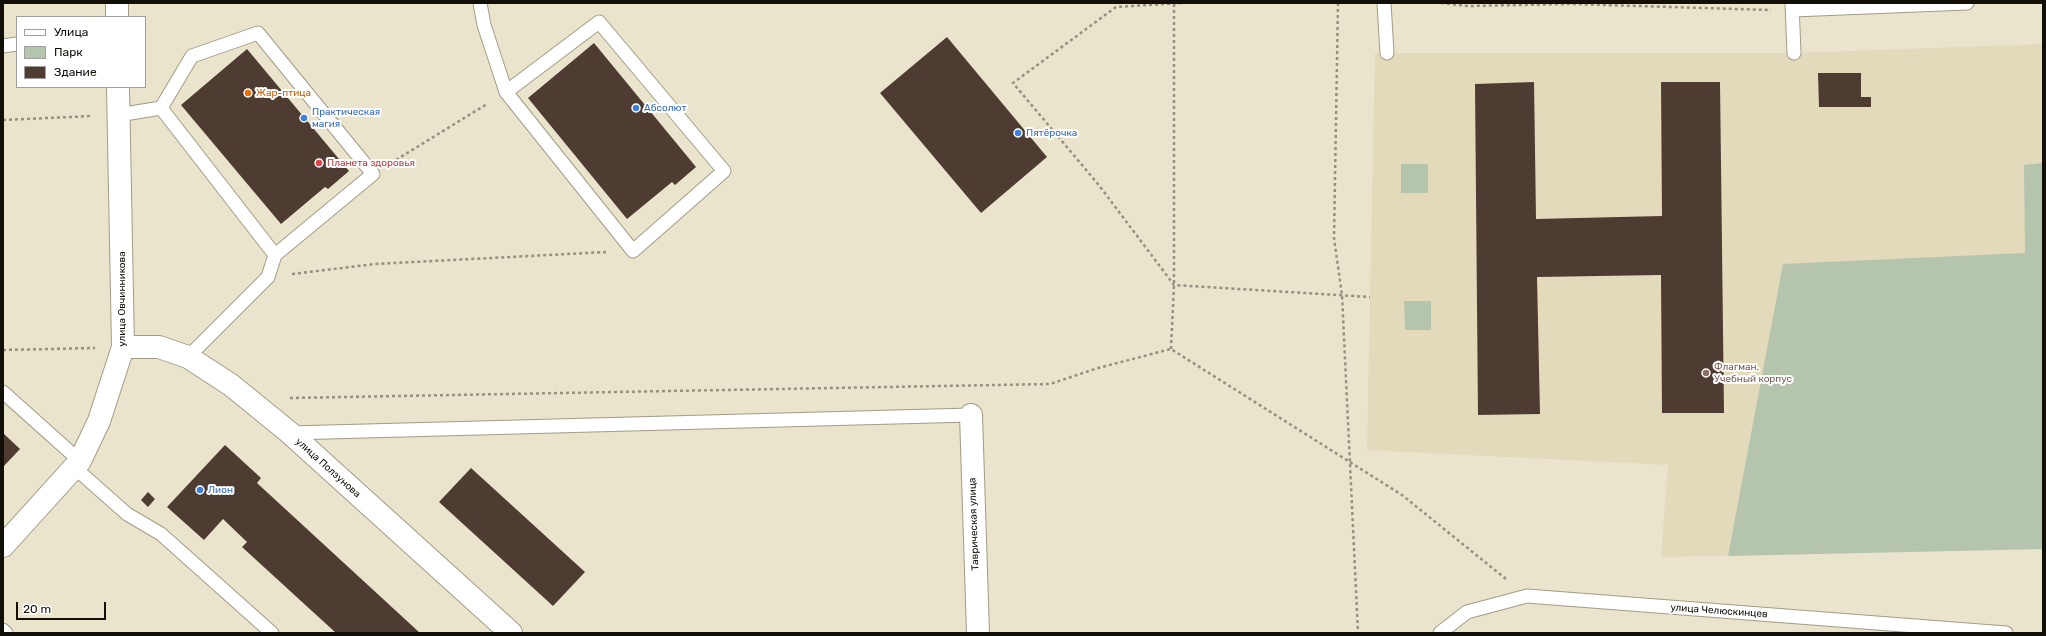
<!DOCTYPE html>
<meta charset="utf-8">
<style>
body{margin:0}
#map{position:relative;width:2046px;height:636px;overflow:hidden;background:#eae4cd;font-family:Rubik,sans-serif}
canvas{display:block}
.frame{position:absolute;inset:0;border:4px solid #110f07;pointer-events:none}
.legend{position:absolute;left:16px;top:16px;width:130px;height:72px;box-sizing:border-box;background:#fff;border:1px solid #a09f9c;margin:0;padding:5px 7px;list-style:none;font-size:12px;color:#110f07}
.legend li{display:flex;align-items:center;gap:8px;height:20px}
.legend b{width:20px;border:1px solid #a09f9c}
.scale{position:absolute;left:16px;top:602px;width:90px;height:18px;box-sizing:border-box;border:2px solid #110f07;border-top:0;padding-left:5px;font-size:12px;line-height:14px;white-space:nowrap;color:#110f07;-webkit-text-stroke:3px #fff;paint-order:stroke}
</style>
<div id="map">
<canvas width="2046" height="636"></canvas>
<div class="frame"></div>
<ul class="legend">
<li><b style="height:5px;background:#fff"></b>Улица</li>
<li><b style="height:11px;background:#b5c4ad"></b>Парк</li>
<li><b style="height:11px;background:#4e3b31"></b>Здание</li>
</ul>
<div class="scale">20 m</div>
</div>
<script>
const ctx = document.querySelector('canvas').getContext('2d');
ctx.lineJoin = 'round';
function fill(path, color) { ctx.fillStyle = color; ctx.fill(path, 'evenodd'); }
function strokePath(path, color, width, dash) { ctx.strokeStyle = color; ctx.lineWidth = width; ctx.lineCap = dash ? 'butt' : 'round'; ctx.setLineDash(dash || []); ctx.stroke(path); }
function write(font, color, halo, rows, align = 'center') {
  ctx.font = font + ' Rubik,sans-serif'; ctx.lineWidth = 4; ctx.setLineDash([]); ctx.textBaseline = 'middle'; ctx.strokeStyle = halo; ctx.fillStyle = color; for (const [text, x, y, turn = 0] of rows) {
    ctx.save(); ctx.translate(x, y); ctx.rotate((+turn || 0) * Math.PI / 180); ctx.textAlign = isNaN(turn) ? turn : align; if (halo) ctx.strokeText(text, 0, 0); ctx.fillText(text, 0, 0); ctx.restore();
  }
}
fill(new Path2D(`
 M2043,44V549L1661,557L1668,465L1367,450L1375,53H1794Z`), '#e3dabc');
fill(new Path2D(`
 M2043,163V549L1728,556L1783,264L2025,253L2024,165Z
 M1401,164H1428V193H1401Z
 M1404,301H1431V330H1405Z`), '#b5c4ad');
fill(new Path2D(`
 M947,37L1047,157L981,213L880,93Z
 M594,43L696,167L675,185L672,182L627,219L528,98Z
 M247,49L349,171L328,189L325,187L281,224L181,105Z
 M1818,73H1861V97H1871V107H1819Z
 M1534,82L1536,219L1662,216L1661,82H1720L1724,413H1662L1661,275L1537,277L1540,414L1478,415L1475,84Z
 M3,433L20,449L3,467Z
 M225,445L261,478L257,483L420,633H336L242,547L247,542L223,519L204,540L167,507Z
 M471,468L585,572L553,606L439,502Z
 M148,492L155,499L148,507L141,500Z`), '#4e3b31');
const service = new Path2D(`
 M480,3L484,25L506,92L633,251L724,171L599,22L506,92
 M1384,3L1387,53
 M1792,3L1794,53
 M1793,10L1967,3
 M3,46L17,44
 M118,115L161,108L275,255L373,174L258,33L192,56L161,108
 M188,357L268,277L275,255
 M3,392L80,461
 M290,433L971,415
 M75,468L127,514L161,534L272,633
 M3,630L6,633
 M1440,633L1467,612L1527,596L2006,633`);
const minor = new Path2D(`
 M117,3V17
 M123,347H159L188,357L231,385L290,433L511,633
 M971,415L978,633
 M3,546L80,461L99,421L123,347L118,87`);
strokePath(service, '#a29c86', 15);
strokePath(minor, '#a29c86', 24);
strokePath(new Path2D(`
 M1182,3L1116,7L1013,83L1098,184L1174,285L1370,297
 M1338,3L1334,238L1342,295L1358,633
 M1441,3L1468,6L1571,4L1771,10
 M3,120L92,116
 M391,163L487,104
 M292,274L375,264L606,252
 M1171,349L1174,285V3
 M3,350L95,348
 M290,398L1050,384L1098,368L1171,349L1402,495L1506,579`), '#95907f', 2.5, [3, 3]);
strokePath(service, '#fff', 13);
strokePath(minor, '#fff', 22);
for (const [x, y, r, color] of [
 [248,93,4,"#e8710a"],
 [636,108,4,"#3f7fe0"],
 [304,118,4,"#3f7fe0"],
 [1018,133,4,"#3f7fe0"],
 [319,163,4,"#e0444e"],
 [1706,373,4,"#8d6e63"],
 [200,490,4,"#3f7fe0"]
]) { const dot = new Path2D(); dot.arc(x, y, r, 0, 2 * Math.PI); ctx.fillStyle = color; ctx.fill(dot); strokePath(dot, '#fff', 1.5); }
write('10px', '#c56008', '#fff', [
 ["Жар-птица",256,93]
], 'left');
write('10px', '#366cbe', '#fff', [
 ["Абсолют",644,108],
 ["Практическая",312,112],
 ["магия",312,124],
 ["Пятёрочка",1026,133],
 ["Лион",208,490]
], 'left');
write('10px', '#be3a42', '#fff', [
 ["Планета здоровья",327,163]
], 'left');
write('10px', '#110f07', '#fff', [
 ["улица Овчинникова",122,299,-90],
 ["улица Ползунова",328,468,42],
 ["Таврическая улица",974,524,-92],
 ["улица Челюскинцев",1719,611,4]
]);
write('10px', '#785e54', '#fff', [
 ["Флагман.",1714,367],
 ["Учебный корпус",1714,379]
], 'left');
</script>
